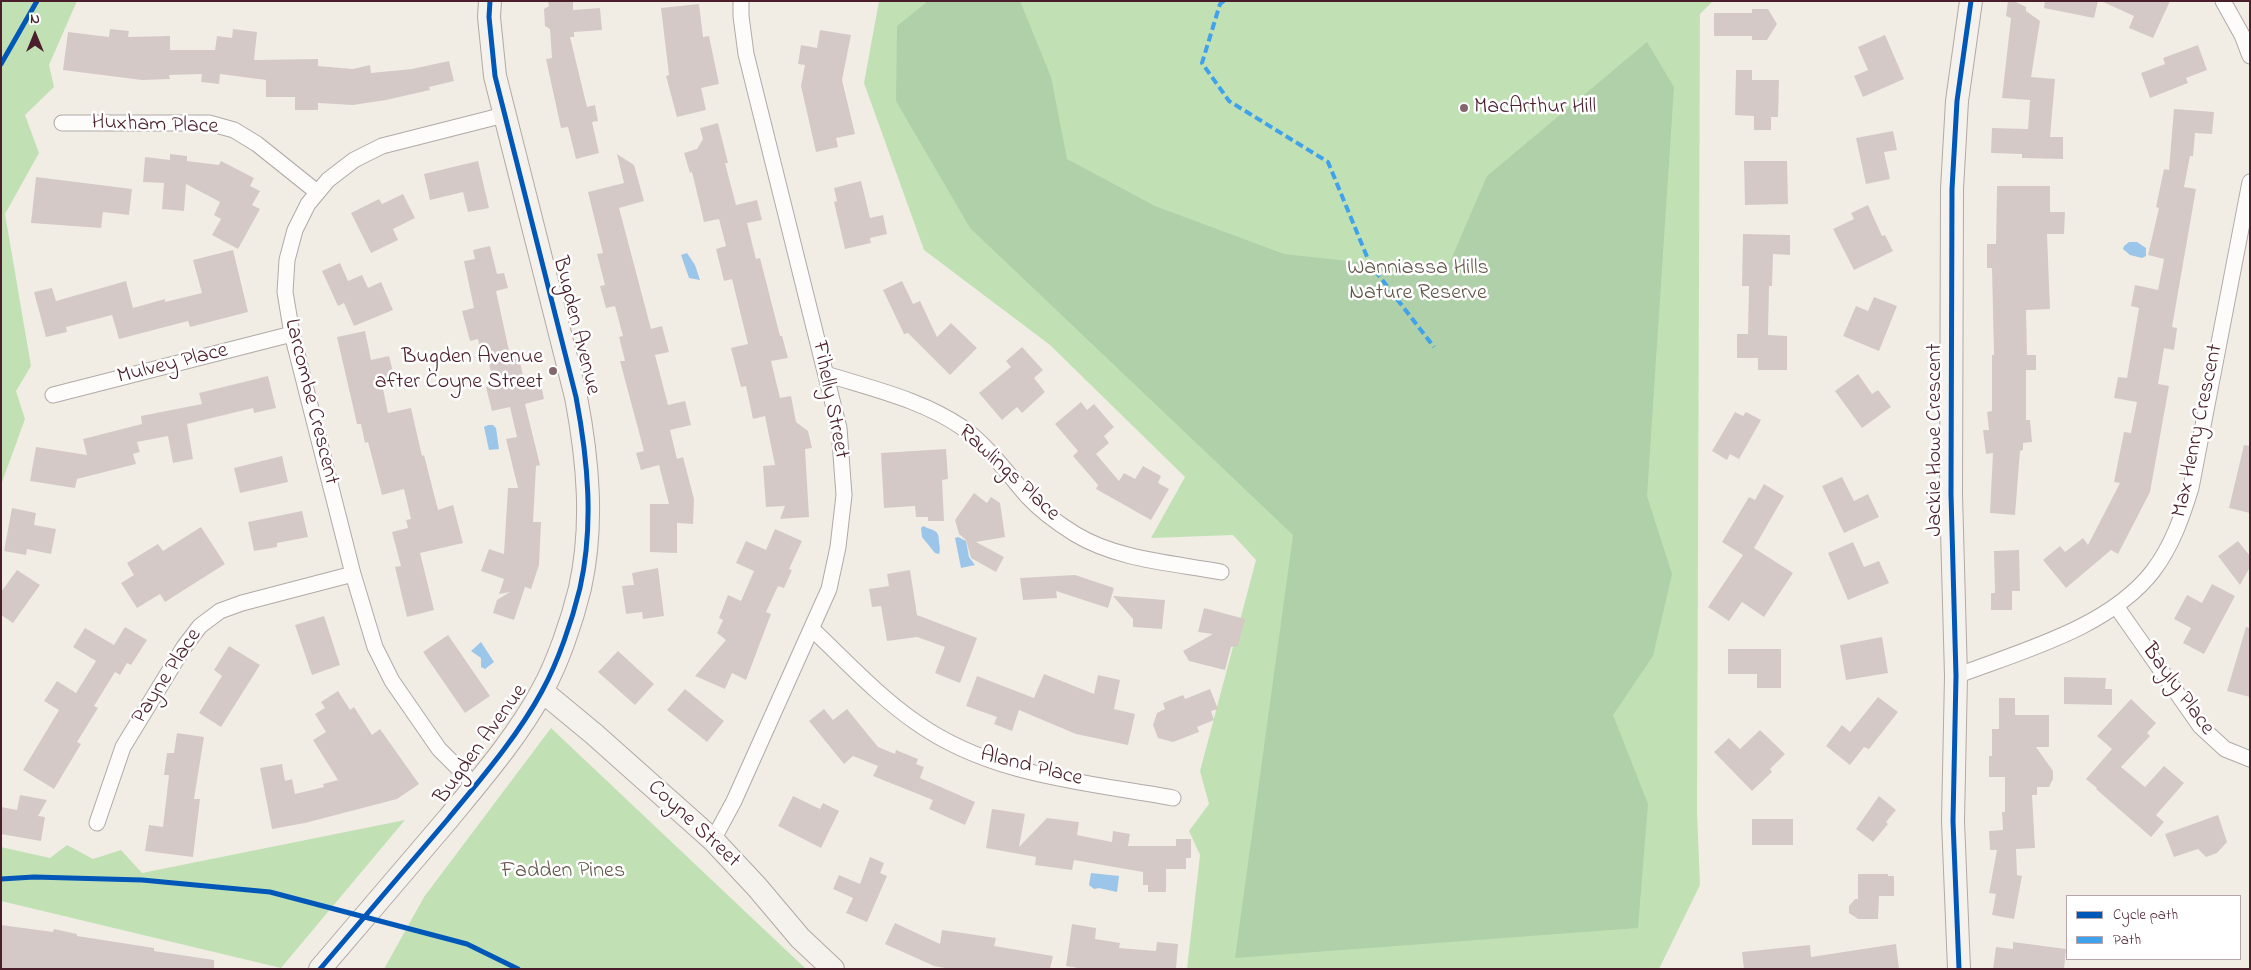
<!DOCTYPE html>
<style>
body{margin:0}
#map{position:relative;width:2251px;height:970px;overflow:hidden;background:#f1ede5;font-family:"Indie Flower",sans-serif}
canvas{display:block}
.frame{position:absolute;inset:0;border:2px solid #4a1f2b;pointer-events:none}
.legend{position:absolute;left:2066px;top:895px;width:175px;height:65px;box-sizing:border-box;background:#fff;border:1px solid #b7a5aa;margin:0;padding:6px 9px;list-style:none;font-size:15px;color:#4a1f2b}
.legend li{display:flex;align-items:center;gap:10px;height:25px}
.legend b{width:25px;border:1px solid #b7a5aa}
.north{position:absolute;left:10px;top:10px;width:50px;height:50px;-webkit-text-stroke:4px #fff;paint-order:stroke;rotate:0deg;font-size:14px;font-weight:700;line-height:20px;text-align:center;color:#4a1f2b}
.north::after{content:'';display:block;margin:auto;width:18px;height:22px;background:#4a1f2b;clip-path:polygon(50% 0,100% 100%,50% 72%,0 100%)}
</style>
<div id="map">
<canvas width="2251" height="970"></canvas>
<div class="frame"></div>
<ul class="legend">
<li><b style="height:6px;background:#0057b8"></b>Cycle path</li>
<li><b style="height:6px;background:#40a2eb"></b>Path</li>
</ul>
<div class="north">N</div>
</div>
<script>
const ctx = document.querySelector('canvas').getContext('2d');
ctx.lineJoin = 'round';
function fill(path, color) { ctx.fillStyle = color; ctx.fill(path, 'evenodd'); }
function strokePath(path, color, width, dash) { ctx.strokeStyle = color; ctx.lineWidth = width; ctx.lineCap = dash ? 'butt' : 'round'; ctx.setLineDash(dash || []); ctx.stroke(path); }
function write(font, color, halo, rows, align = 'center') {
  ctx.font = font + ' "Indie Flower",sans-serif'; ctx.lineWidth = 5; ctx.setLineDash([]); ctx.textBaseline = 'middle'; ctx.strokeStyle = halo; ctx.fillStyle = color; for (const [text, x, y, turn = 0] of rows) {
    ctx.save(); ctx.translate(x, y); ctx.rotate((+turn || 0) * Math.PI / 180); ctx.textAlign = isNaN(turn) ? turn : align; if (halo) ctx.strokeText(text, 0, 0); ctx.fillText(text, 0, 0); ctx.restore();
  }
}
fill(new Path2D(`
 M1,1H77L49,65L54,87L25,115L39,153L5,214L31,366L16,391L25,419L1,485Z
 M879,1H1713L1700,14L1697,812L1700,885L1659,969H1187L1200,855L1189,831L1209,804L1200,771L1256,560L1233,535L1151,538L1185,477L1050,345L924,250L864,83Z
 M551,728L806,969H384L424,897Z
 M405,820L281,968L1,901V847L50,858L67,845L93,859L121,850L142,873Z`), '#c1e1b5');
fill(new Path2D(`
 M928,1H1020L1051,77L1067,159L1155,206L1284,254L1412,268L1450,262L1487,176L1647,42L1674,87L1647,496L1672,574L1653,656L1613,715L1648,804L1638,928L1235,958L1293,535L970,228L896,101L897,26Z`), '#b0d0a9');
fill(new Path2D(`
 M2129,242H2137L2146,248V256L2142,258L2130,255L2123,249L2124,246Z
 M687,253L695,265L700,280L689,278L681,255Z
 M488,425H493L496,428L499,449L489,450L484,427Z
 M923,526C933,531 939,529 939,541C939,546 941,548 939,554L935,553L922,537L921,528Z
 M958,537L966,541L969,557L975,565L961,568L955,538Z
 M481,642L494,662L485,669L481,667V658L471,651Z
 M1091,873L1119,876L1117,892L1099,888L1094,889L1089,885Z`), '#9cc6e9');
fill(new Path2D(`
 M548,1H573V10L600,8L602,30L574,32V37H570L587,107L595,105L598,121L592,122L599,153L576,159L568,127L561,128L546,59L552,58L550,29L545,26L544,9L549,6Z
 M2008,1H2014L2026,7V11L2040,21L2031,77L2055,79L2050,137H2063V159L2022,158V154L1991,153L1992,128L2028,129L2030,100L2002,98L2011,18L2006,16Z
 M2045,1H2098L2094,18L2044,8Z
 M2101,1H2170L2153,38L2129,28L2134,16Z
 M699,4L703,37L709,36L719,84L701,88L706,110L677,117L666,76L669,75L661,8Z
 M1752,9H1768L1777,24L1767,40H1752V36H1714V13H1752Z
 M110,29L129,31L128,37L170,36V50H215L217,36L232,38L233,29L257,32L254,60L318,59V66L353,69L370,65L371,73L412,69L449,61L454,81L429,87L430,90L386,100L353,105L318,103V110H295V97H266V80L220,74L219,84L201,82L202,74L169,75L170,79L142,80L63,70L68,32L109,37Z
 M820,30L851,35L842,80L855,134L836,138L838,147L816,152L801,86L805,65L798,64L801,45L817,48Z
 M1885,35L1904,79L1863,97L1854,76L1868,70L1858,47Z
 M2198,45L2207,70L2186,78L2188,83L2150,98L2141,73L2165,64L2163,58Z
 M1736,70H1752V80H1779L1778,117H1771V130H1754V116L1735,115Z
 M2174,109L2214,112L2212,134L2195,133L2193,156H2190L2184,187L2196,189L2172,327L2177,328L2174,350L2164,348L2158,384L2169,386L2150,492L2118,554L2111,550L2066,588L2043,560L2060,546L2065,552L2083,538L2088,545L2120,483L2114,482L2124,432L2131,433L2137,402L2114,398L2118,377L2127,378L2139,308L2131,306L2135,285L2158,290L2164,259L2148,255L2159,208L2156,207L2164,169L2169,170Z
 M718,123L728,163H725L736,205L757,200L762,220L747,223L756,259L760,258L780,336H782L788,358L771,361L780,398L791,396L796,422L808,431L812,448L805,449L809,517L780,519L785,506L766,507L763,466L775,465L765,416L753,419L746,386L741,387L731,348L748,344L732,279L724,281L716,249L726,246L719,219L704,222L692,172L690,173L684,153L697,149L703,139L700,128Z
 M1893,131L1897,150L1884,152L1890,179L1866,184L1856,138Z
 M170,154L187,156V161L219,165L221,161L254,178L250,186L260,191L252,205L260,209L238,249L212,235L221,219L214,215L220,202L186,184L184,211L162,209L164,183L143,182L145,157L170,160Z
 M617,154L634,165L644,201L619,208L651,329L662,326L669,352L655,355L668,405L685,401L691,425L670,430L677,459L683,457L694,499L693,524L677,523V553L650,552V504H669L659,465L641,470L636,453L644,451L620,361H625L619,337L623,336L615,306L606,308L600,286L605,285L597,254L603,253L588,192L624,183Z
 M478,161L489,208L468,212L463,192L430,200L424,174Z
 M1744,161H1787L1788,204L1745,205Z
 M36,177L132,189L129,215L103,212L101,228L31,223Z
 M861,181L870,218L883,215L887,234L870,238L871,243L845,249L834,202L837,201L834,188Z
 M1997,186H2050V212H2065L2064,234H2047L2050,309L2026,310L2027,355H2036V370H2026V420H2030L2032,442L2023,443V450L2020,451L2015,515L1990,513L1993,453L1986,454L1983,430H1989L1987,412L1992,411V355H1994L1992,268H1987V244H1996Z
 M403,194L415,218L393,229L398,240L371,253L351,213L379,199L382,204Z
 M1868,205L1882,236L1885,235L1893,251L1854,270L1833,229L1854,219L1851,213Z
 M1743,234L1790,235V255L1773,254L1772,286H1769L1768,335L1787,336V370H1758V358H1737V334H1748L1749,286H1742Z
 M490,246L497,274L504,273L508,288L496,291L511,360L519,358L525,384L540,380L544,399L525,404L540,465L536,466L533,522H541L539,565L531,589L525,587L514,620L493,613L497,600L510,592L499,594L504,579L481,571L489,549L504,554L508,488H518L506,439L517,437L510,407L492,411L486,387L494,385L485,347L480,348L478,339L470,341L462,311L474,308L464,261L475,259L473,250Z
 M233,250L248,312L190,327L188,321L119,339L112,315L66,327L67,332L46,337L34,292L52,288L56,301L126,281L133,308L165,299V302L202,293L193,260Z
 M340,263L348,281L362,275L368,288L381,282L393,310L354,326L344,303L338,306L322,271Z
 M902,281L913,304L920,301L937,337L951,323L977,348L950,375L908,333L904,334L883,290Z
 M1874,297L1897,306L1879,351L1843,336L1856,306L1868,311Z
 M365,331L371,360L389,356L394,376L381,379L388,413L411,408L422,456L424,455L438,510L453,505L463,543L420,553L434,610L407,617L395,567L401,566L392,532L408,528L406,520L411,519L404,489L382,495L368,442L365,443L361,424H357L337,337Z
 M1022,347L1043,370L1034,378L1045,392L1022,413L1017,407L1002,420L979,393L1011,367L1006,361Z
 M1858,374L1872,394L1878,390L1891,407L1862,428L1835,391Z
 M268,376L276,408L254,413L253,408L187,424L193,459L173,463L168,436L137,442L140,452L133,454L136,464L77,479L75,488L30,481L36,447L87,455L83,439L142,424L141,416L202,404L199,393Z
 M1081,402L1087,410L1094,404L1114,427L1104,436L1109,443L1096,454L1119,481L1124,473L1135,479L1143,466L1161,476L1158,483L1169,489L1151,520L1096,489L1098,485L1073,456L1078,451L1055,424Z
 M1735,412L1743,416L1746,412L1761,420L1739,459L1730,454L1727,460L1712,451Z
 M2244,445L2250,446V513L2229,508Z
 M946,449L948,479L942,480L944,521H928V517H916L915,506L884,508L881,453Z
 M282,456L288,482L240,493L234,468Z
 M1842,477L1854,501L1868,494L1879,517L1844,533L1822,486Z
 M1764,484L1784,496L1754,548L1793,573L1764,617L1742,602L1729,621L1708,607L1743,555L1722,542L1749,497L1755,500Z
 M974,493L987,503L991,497L1000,503L1005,537L976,542L1004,557L996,572L971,558L966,540L959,534L955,520Z
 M12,508L36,513L34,525L56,529L51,554L27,549L26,555L4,551Z
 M302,511L308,537L277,543V547L254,551L248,522Z
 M201,527L225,564L165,602L160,594L137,608L121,583L134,575L127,563L158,544L163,551Z
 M775,529L802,541L789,569L792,570L784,588L778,586L766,612L771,614L746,680L732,673L725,689L695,676L726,640L717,633L723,620L719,618L728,595L741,601L754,571L736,563L746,541L766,550Z
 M2238,541L2250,556V567L2240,585L2218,556Z
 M1853,542L1864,567L1879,561L1889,583L1848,600L1828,553Z
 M2019,550L2020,591H2012V610H1991V593H1995L1994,551Z
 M658,568L664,616L643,619L642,612L626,614L622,586L634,585L632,573Z
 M17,570L40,585L13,623L1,615V592Z
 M910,570L917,615L977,638L960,683L935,673L945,647L917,637L887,641L881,606L872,607L869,589L889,586L887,574Z
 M1075,575L1114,588L1108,608L1056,591L1057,598L1023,600L1020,578Z
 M2212,584L2235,596L2204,654L2183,643L2191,628L2174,619L2187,595L2202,603Z
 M1113,596L1165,600L1162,629L1133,627V619Z
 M1204,608L1245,619L1238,646L1231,647L1225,670L1189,661L1183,651L1213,634L1198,632Z
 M324,616L340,665L312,675L295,625Z
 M125,627L147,640L131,665L127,663L120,675L115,672L94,706L98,708L77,742L81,744L54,789L23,770L59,710L44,701L57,681L76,693L96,661L73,647L85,628L114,645Z
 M2246,627L2250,628V697L2227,691Z
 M448,635L490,696L465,713L423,652Z
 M1882,637L1888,673L1846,680L1840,645Z
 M229,646L260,665L221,727L199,713L222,676L214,670Z
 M1728,649H1781V688H1757V674H1728Z
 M618,651L654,684L635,705L598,672Z
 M1044,674L1094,694L1098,675L1120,680L1114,709L1135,714L1128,745L1076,734L1019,710L1012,731L994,724L997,717L966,706L977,676L1034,698Z
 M2064,677L2106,678L2105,689H2112V705L2064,704Z
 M685,689L724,721L707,742L667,710Z
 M1210,689L1218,709L1211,711L1214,720L1197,727L1199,732L1173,742L1158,738L1153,725L1157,713L1165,709L1163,703L1183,695L1185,699Z
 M338,691L350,710L354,707L372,735L380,729L419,784L397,799L305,823L272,829L260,768L282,764L285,781L292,779L295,794L324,787L323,784L338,780L313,740L326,732L315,714L325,708L321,702Z
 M1878,697L1898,712L1869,749L1864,747L1850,765L1826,746L1842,725L1850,732Z
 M1999,698H2015V715H2049V747H2036L2053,771V779L2049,787H2037V795H2032L2035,848L2016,849L2017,875L2022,876L2014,919L1992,915L1996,894L1989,893L1997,850H1990L1989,831L2003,830L2002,812H2005V777H1989V756H1992V729H1999Z
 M2131,699L2156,723L2147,733L2150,736L2121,767L2145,787L2164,766L2184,783L2156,815L2164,822L2151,837L2096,789L2097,788L2086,779L2112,749L2097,736Z
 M824,709L833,720L847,709L878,747L895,754L896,750L918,759L916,764L924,767L920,778L975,802L965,825L929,809L933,800L873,776L878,766L853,756L844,764L809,721Z
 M1760,730L1785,754L1770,769L1772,772L1752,791L1714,752L1729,738L1740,749Z
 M177,733L204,737L194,799H200L193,857L145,851L149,825L163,827L169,775H164L167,753H174Z
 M20,795L47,800L38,816L45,817L41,841L1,834V807L17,810Z
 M793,796L820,809L823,803L839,811L821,848L778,826Z
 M1879,796L1896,810L1886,822L1888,824L1873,842L1856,829Z
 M992,809L1025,814L1019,847L1047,818L1079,822L1077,835L1112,842L1113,831L1130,834L1128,846H1176V839H1191V858H1186V869H1166V892H1148V885H1143V872L1074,860L1072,870L1035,865L1036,857L986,848Z
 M2218,815L2227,842L2217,853L2206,857L2198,849L2174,857L2165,834Z
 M1752,819H1793V845H1752Z
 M870,857L884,863L880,873L887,876L867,922L846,913L853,898L833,889L839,875L860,884Z
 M1858,874H1888V876H1894V896H1879L1878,919H1858L1849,913V906L1855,899H1858Z
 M895,923L940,944L942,930L996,938L994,946L1053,956L1050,969H951L934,966L885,944Z
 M1072,924L1096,928L1095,939L1120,943L1119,948L1156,951L1157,942L1178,944L1176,969H1083L1066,966Z
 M1,925L53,932L54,929L77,934V936L154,948V951L214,960V969H1Z
 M2013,942L2066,949L2064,969H1993L1996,947L2013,949Z
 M1896,944L1899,969H1744L1742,952L1810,945L1811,957Z`), '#d5c9c8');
const street = new Path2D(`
 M2223,1L2242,35L2250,56
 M62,123H209L234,130L257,144L317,192
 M826,374C873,389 923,400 963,428C989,447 1007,473 1028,497C1041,511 1059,524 1075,534C1118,560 1173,563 1221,572
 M53,395L292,334
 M2116,606L2200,726L2225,749L2250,759
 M812,629C846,661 879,697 917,723C992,776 1086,782 1173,798
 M1956,676C2021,651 2109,628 2153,571C2172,546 2182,517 2191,488L2250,182
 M476,786L439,749L392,681L375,647L353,574L292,334L285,292L287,260L295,230L308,204L328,180L354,160L382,146L504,115
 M97,823L123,747L184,647L200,626L220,611L242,603L353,574
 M713,840L734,801L829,589L838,547L844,495L839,428L746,54L741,16V1`);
const secondary = new Path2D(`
 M542,691L594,734L713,840L757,887L800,938L833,969
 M320,969C363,919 405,869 448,819C480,780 518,736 542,691C558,662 572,621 580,588C594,525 588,460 576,397L495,76L489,17L490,1
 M1959,969L1953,821L1956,676L1951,494L1952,189L1957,101L1971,1`);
strokePath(street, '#b1a9a6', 17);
strokePath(secondary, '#b1a9a6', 24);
strokePath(street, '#fdfcfb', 15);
strokePath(secondary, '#f5f2ed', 22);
strokePath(new Path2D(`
 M1224,1L1220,4L1202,63L1229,101L1328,162L1370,264L1434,347`), '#40a2eb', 4, [8, 4]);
strokePath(new Path2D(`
 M1,64L37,1
 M1,879L34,877L142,880L270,892L467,944L518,969
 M320,969C363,919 405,869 448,819C480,780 518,736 542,691C558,662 572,621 580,588C594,525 588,460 576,397L495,76L489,17L490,1
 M1959,969L1953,821L1956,676L1951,494L1952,189L1957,101L1971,1`), '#0057b8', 5);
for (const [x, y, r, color] of [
 [1464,108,5,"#84676c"],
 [553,371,5,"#84676c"]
]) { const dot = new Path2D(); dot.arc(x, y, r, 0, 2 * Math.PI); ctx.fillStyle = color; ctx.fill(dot); strokePath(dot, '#fff', 2); }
write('22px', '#4a1f2b', '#fff', [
 ["MacArthur Hill",1474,108],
 ["Bugden Avenue",543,358,"right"],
 ["after Coyne Street",543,383,"right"]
], 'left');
write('22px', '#4a1f2b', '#fff', [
 ["Huxham Place",155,126,2],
 ["Bugden Avenue",575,326,76],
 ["Mulvey Place",173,365,-14],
 ["Fihelly Street",829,400,79],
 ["Larcombe Crescent",310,402,76],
 ["Max Henry Crescent",2199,431,-78],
 ["Jackie Howe Crescent",1936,440,-90],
 ["Rawlings Place",1008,474,43],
 ["Payne Place",168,677,-57],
 ["Bayly Place",2177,690,54],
 ["Bugden Avenue",482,745,-54],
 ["Aland Place",1031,768,14],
 ["Coyne Street",693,825,43]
]);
write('22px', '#625648', '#fff', [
 ["Wanniassa Hills",1418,269],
 ["Nature Reserve",1418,294],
 ["Fadden Pines",563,872]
]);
</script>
